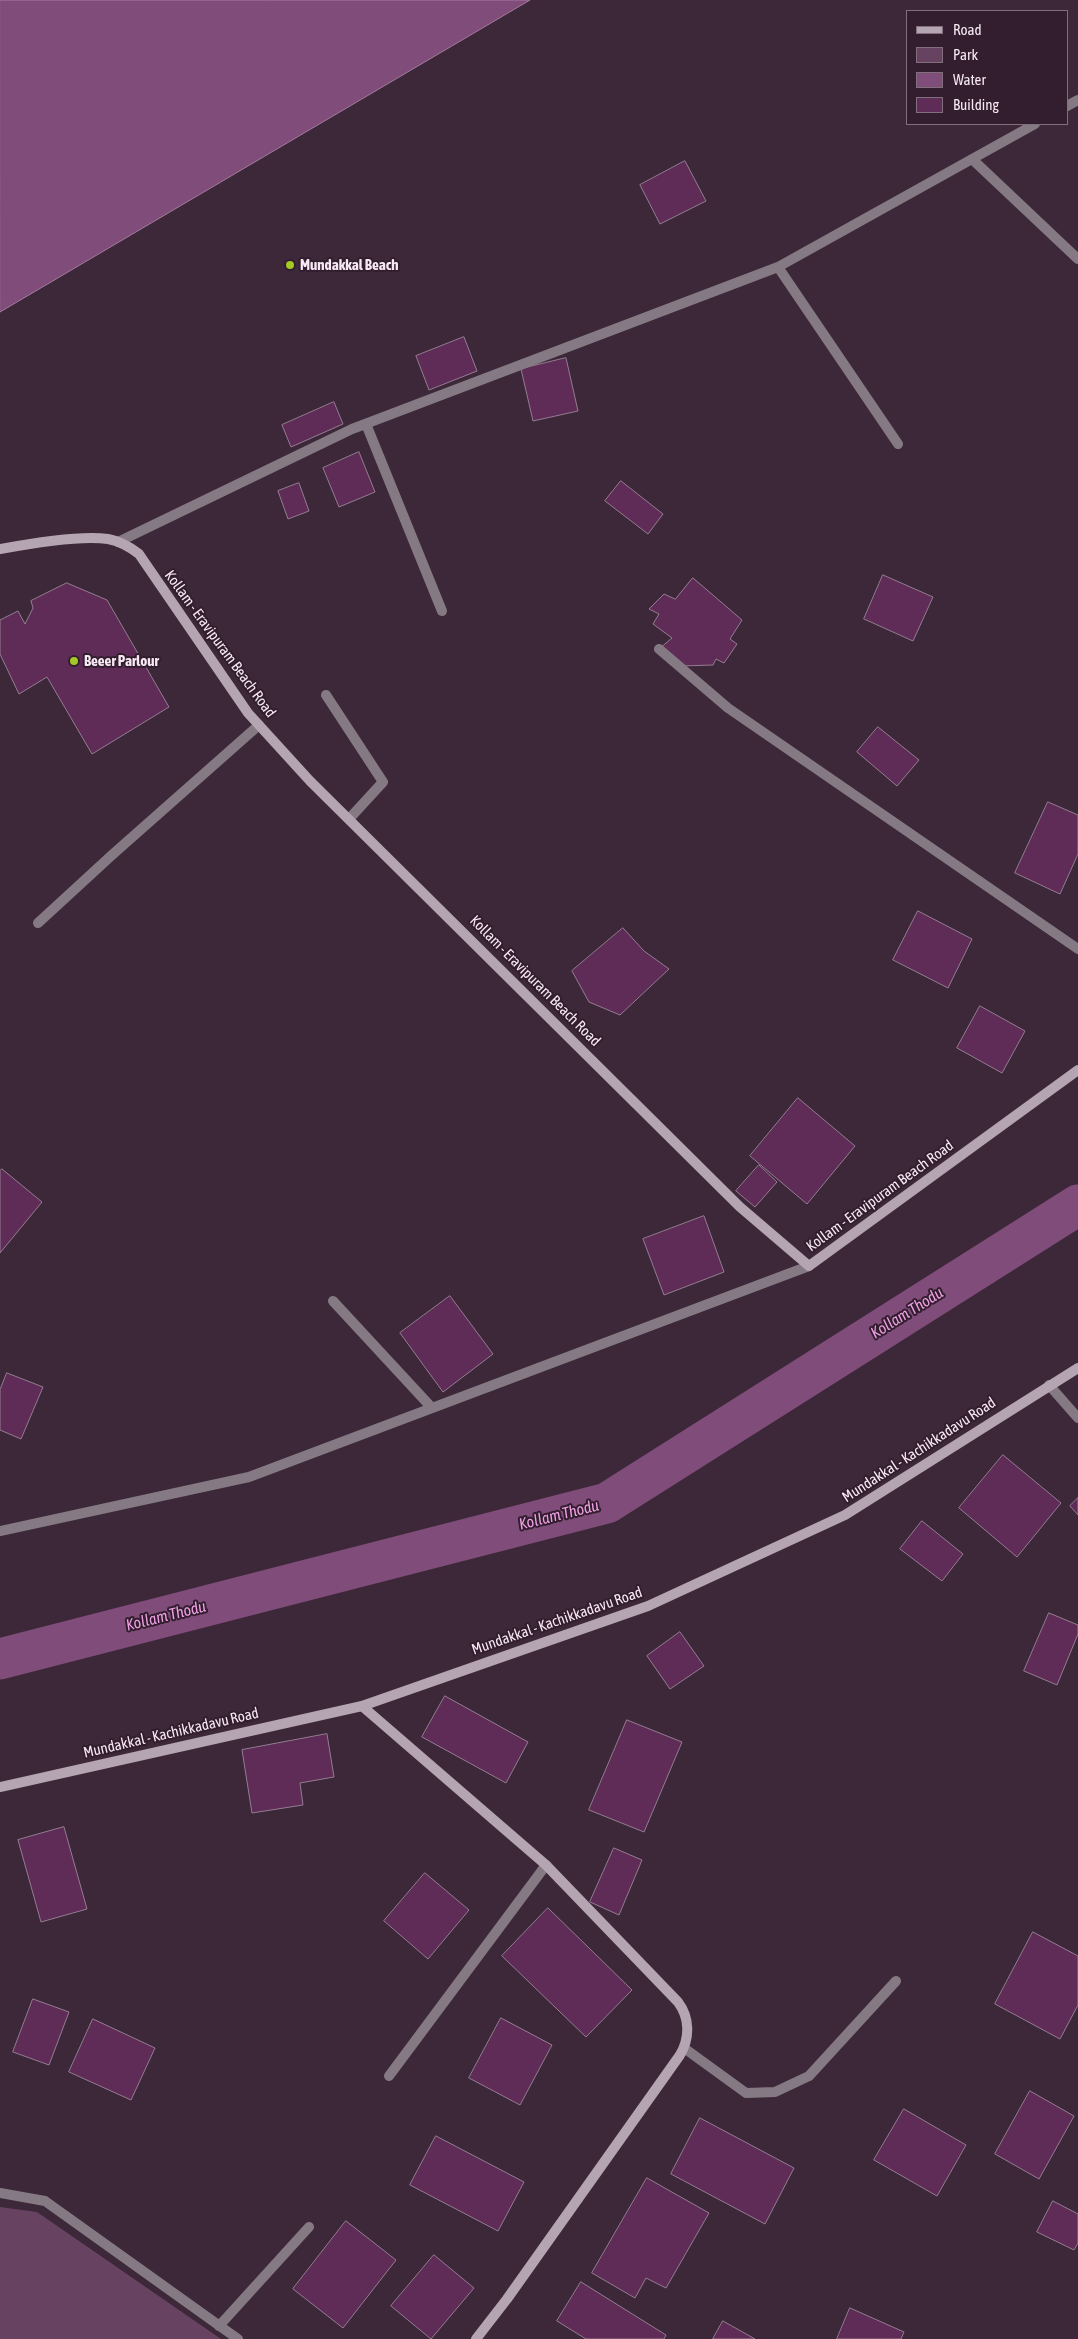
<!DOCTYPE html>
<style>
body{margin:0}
#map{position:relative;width:1078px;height:2339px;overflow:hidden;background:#3c2839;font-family:"Asap Condensed",sans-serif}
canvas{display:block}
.legend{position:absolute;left:906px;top:10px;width:162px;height:115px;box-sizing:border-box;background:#321e2f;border:1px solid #816f7e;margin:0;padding:6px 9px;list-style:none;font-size:15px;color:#f7e9f4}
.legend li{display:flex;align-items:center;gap:10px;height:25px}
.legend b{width:25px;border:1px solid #816f7e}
</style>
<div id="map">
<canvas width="1078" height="2339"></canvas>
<ul class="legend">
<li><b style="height:6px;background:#b5a4b2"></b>Road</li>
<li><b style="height:14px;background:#674361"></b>Park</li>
<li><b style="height:14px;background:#804c79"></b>Water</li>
<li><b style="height:14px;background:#5e2c57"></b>Building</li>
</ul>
</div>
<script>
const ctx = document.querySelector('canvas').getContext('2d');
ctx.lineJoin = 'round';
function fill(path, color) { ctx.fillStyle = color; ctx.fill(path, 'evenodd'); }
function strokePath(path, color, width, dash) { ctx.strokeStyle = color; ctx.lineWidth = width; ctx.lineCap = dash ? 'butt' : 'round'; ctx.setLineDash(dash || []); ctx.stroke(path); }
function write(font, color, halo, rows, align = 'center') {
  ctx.font = font + ' "Asap Condensed",sans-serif'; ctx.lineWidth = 4; ctx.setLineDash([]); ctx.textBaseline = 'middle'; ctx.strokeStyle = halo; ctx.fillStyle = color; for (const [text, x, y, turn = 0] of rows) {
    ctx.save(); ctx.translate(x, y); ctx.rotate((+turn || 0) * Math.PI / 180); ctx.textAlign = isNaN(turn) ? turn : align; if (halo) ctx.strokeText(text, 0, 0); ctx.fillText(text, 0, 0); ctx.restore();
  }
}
fill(new Path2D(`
 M0,2207L37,2212L221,2339H0Z`), '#674361');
const water = new Path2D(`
 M0,0H530L0,312Z`);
fill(water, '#804c79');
strokePath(water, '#a47b9e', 1);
strokePath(new Path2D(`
 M0,1659L607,1503L1078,1205`), '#804c79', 41);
const building = new Path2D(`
 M685,161L706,201L660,224L640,185Z
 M464,337L477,371L429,390L416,356Z
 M566,358L578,411L533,421L521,369Z
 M334,402L343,424L291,447L282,425Z
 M359,452L375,492L339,507L323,468Z
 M621,481L663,514L648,534L605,501Z
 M299,483L309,511L288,519L278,491Z
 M883,575L933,597L913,641L864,619Z
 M693,578L742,620L730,639L737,644L724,663L716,659L713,665L680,666L659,649L672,638L653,624L659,614L649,609L664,594L675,599Z
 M67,583L107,600L169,707L92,754L47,677L19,694L0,654V620L18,611L25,624L33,608L31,601Z
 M878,727L919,760L897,786L857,752Z
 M1048,802L1078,815V854L1060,894L1015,873Z
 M918,911L972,939L948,988L893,960Z
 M623,928L644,951L669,969L620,1015L589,1002L572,971Z
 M980,1006L1025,1031L1002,1073L957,1048Z
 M798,1098L855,1146L807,1204L750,1156Z
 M759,1165L777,1182L755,1207L736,1191Z
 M2,1169L42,1202L0,1253V1171Z
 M704,1216L724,1272L664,1295L643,1239Z
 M450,1296L493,1354L443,1392L400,1333Z
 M7,1373L43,1387L21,1439L0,1430V1390Z
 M1003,1455L1061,1503L1017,1557L959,1508Z
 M1078,1498V1515L1070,1506Z
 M922,1521L963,1554L942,1581L900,1549Z
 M1049,1613L1078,1625V1634L1057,1685L1024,1671Z
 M680,1632L704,1666L670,1689L647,1656Z
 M445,1696L528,1742L506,1783L422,1737Z
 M627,1720L682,1742L644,1832L589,1810Z
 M327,1734L334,1777L300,1783L303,1805L252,1813L242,1750Z
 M64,1827L87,1909L41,1922L18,1840Z
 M614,1848L642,1860L619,1915L590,1902Z
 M425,1873L469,1910L428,1959L384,1921Z
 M548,1908L632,1990L586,2037L502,1956Z
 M1033,1932L1078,1956V2005L1060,2039L995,2004Z
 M33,1999L69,2012L49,2065L13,2052Z
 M501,2018L552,2045L520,2105L469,2078Z
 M93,2019L155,2048L131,2100L69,2072Z
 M1030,2091L1074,2116L1039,2179L995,2154Z
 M904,2109L966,2145L937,2196L874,2160Z
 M700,2118L794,2168L765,2224L671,2174Z
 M436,2136L524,2182L498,2231L410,2185Z
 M647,2178L709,2213L666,2288L646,2278L635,2298L592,2273Z
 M1053,2201L1078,2214V2243L1074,2250L1037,2232Z
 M346,2221L396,2260L343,2328L293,2289Z
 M434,2255L474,2288L431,2339L391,2306Z
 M581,2282L666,2335L664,2339H586L557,2321Z
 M850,2308L904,2332L901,2339H837Z
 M723,2321L755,2339H713Z`);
fill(building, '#5e2c57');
strokePath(building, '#957d91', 1);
strokePath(new Path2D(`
 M1067,106L1078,100
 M972,159L1078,259
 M778,267L898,444
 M366,424L442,611
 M118,542L352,429L778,267L1035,124
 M659,649L728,708L1078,949
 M326,695L383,782L349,819
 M38,923L112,855L259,725
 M333,1301L432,1408
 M1049,1385L1078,1418
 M0,1531L249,1477L809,1266
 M684,2048L746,2093L775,2092L809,2076L896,1981
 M389,2076L546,1865
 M0,2193L45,2201L238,2339
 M219,2326L309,2227`), '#857a83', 10);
strokePath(new Path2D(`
 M0,549C27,544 82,535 108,539C119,541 130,547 139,554L248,713L310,781L740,1207L809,1266L1078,1070
 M362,1706L546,1865L678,2002C690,2018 690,2038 680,2055L507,2299L476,2339
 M0,1787L362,1706L648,1606L845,1515L1078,1368`), '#b5a4b2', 10);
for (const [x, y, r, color] of [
 [290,265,5,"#a4c825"],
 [74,661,5,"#a4c825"]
]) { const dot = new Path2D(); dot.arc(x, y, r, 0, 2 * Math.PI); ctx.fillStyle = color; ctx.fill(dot); strokePath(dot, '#321e2f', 2); }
write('bold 15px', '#f7e9f4', '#321e2f', [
 ["Mundakkal Beach",300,265],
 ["Beeer Parlour",84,661]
], 'left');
write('15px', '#f7e9f4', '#321e2f', [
 ["Kollam - Eravipuram Beach Road",220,644,54],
 ["Kollam - Eravipuram Beach Road",535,981,45],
 ["Kollam - Eravipuram Beach Road",880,1196,-36],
 ["Mundakkal - Kachikkadavu Road",919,1450,-33],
 ["Mundakkal - Kachikkadavu Road",557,1621,-19],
 ["Mundakkal - Kachikkadavu Road",171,1733,-13]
]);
write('italic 16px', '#eea0e2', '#321e2f', [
 ["Kollam Thodu",907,1313,-32],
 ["Kollam Thodu",559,1515,-14],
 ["Kollam Thodu",166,1616,-14]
]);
</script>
